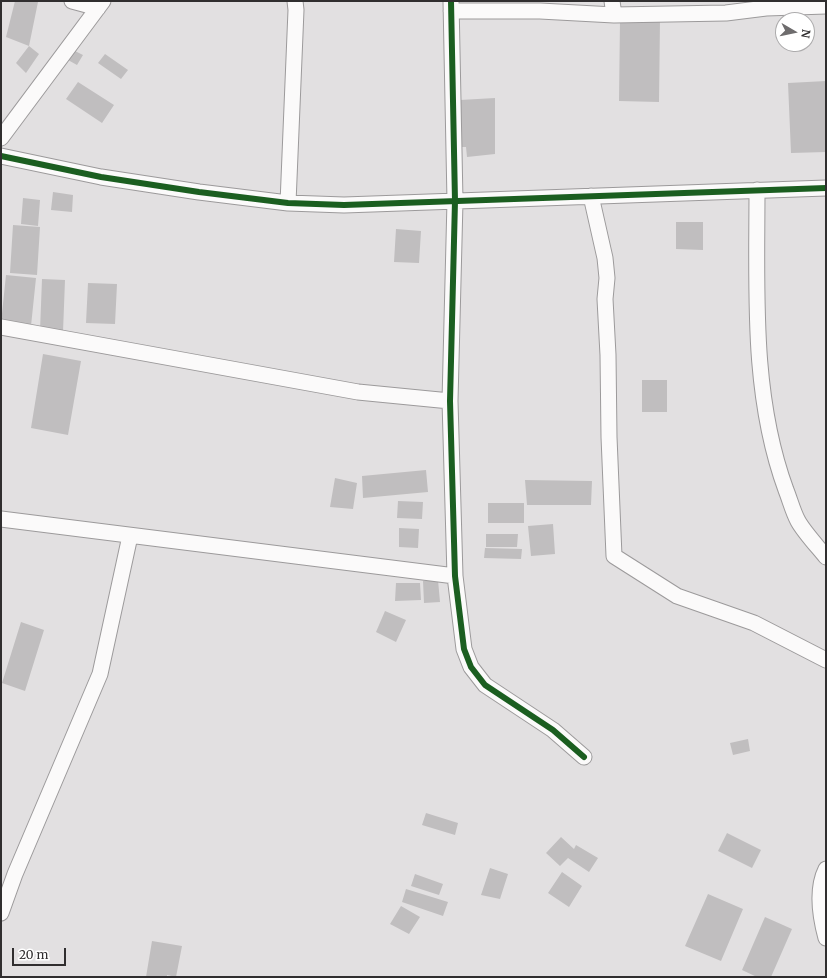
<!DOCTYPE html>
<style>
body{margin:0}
#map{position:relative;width:827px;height:978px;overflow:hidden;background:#e2e0e1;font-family:Merriweather,serif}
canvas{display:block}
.frame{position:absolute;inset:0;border:2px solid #302e2f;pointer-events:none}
.north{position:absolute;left:775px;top:12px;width:40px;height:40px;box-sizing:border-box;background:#fff;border:1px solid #acabac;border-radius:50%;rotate:99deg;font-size:11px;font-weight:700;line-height:16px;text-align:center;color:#302e2f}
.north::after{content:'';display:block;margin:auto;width:14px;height:18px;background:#6e6c6d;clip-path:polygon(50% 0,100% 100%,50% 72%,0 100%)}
.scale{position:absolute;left:12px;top:948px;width:54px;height:18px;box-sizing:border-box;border:2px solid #302e2f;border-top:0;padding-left:5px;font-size:12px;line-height:14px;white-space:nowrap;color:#302e2f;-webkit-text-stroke:3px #fff;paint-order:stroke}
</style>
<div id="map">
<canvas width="827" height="978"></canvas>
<div class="frame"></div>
<div class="north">N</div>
<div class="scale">20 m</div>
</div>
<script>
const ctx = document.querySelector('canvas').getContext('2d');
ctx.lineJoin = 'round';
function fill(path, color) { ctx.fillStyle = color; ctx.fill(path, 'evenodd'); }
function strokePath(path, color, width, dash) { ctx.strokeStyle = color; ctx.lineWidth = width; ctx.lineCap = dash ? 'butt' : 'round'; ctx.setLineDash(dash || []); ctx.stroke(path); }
fill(new Path2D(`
 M15,1L38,2L29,46L39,54L26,73L16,63L29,46L6,37Z
 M620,20H660L659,102L619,101Z
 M73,50L83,55L77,65L68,60Z
 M105,54L128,70L121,79L98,63Z
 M826,81V152L791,153L788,83Z
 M78,82L114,105L102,123L66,99Z
 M495,98V154L467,157L466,147H460V100Z
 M53,192L73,195L72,212L51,210Z
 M23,198L40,200L38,226L21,224Z
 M676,222H703V250L676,249Z
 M13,225L40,227L37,275L10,273Z
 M396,229L421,231L419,263L394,262Z
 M6,275L36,278L31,326L1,323Z
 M42,279L65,280L63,332L40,331Z
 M88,283L117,284L115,324L86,323Z
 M43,354L81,361L68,435L31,428Z
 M642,380H667V412H642Z
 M426,470L428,492L363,498L362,476Z
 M335,478L357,483L353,509L330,507Z
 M525,480L592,481L591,505H527Z
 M398,501L423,502L422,519L397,518Z
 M488,503H524V523H488Z
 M553,524L555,554L531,556L528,526Z
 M399,528L419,529L418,548L399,547Z
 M486,534H518L517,547H486Z
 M485,548L522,549L521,559L484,558Z
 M438,580L440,602L424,603L423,581Z
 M396,583H420L421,600L395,601Z
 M385,611L406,620L396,642L376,632Z
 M21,622L44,630L25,691L2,683Z
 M748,739L750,751L733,755L730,743Z
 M426,813L458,823L455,835L422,825Z
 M727,833L761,850L752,868L718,851Z
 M561,837L574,849L576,845L598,858L589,872L568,858L560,866L546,853Z
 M490,868L508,874L500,899L481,895Z
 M562,872L582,886L569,907L548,893Z
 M415,874L443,884L439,895L411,886Z
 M406,889L448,902L443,916L402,902Z
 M708,894L743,909L721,961L685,946Z
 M401,906L420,917L409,934L390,924Z
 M765,917L792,929L771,977H757L742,970Z
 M152,941L182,946L176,977L167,975V977H146Z`), '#c0bebf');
const street = new Path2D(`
 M72,1L98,8
 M451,1L455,201L450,401L455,576L464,649L471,667L485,685L553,730L584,757
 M612,1L614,15
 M451,11H540L614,15L726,13L766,8L826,6
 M1,138L103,1
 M1,156L101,177L199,192L288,203L344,205L826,188
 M757,190C757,291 751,395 786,490C790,500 793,512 798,521C804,532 818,547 826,557
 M591,196L605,258L607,278L605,299L608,355L609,437L614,556L677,596L754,623L826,660
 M288,203L296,10L295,1
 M1,327L358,392L450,401
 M1,519L455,576
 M826,869C816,889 820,916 826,938
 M1,913L15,874L100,674L130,536`);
strokePath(street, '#9c9a9b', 17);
strokePath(street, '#fbfafa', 15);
strokePath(new Path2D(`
 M451,1L455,201L450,401L455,576L464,649L471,667L485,685L553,730L584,757
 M1,156L101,177L199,192L288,203L344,205L826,188`), '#1b5e20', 6);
</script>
